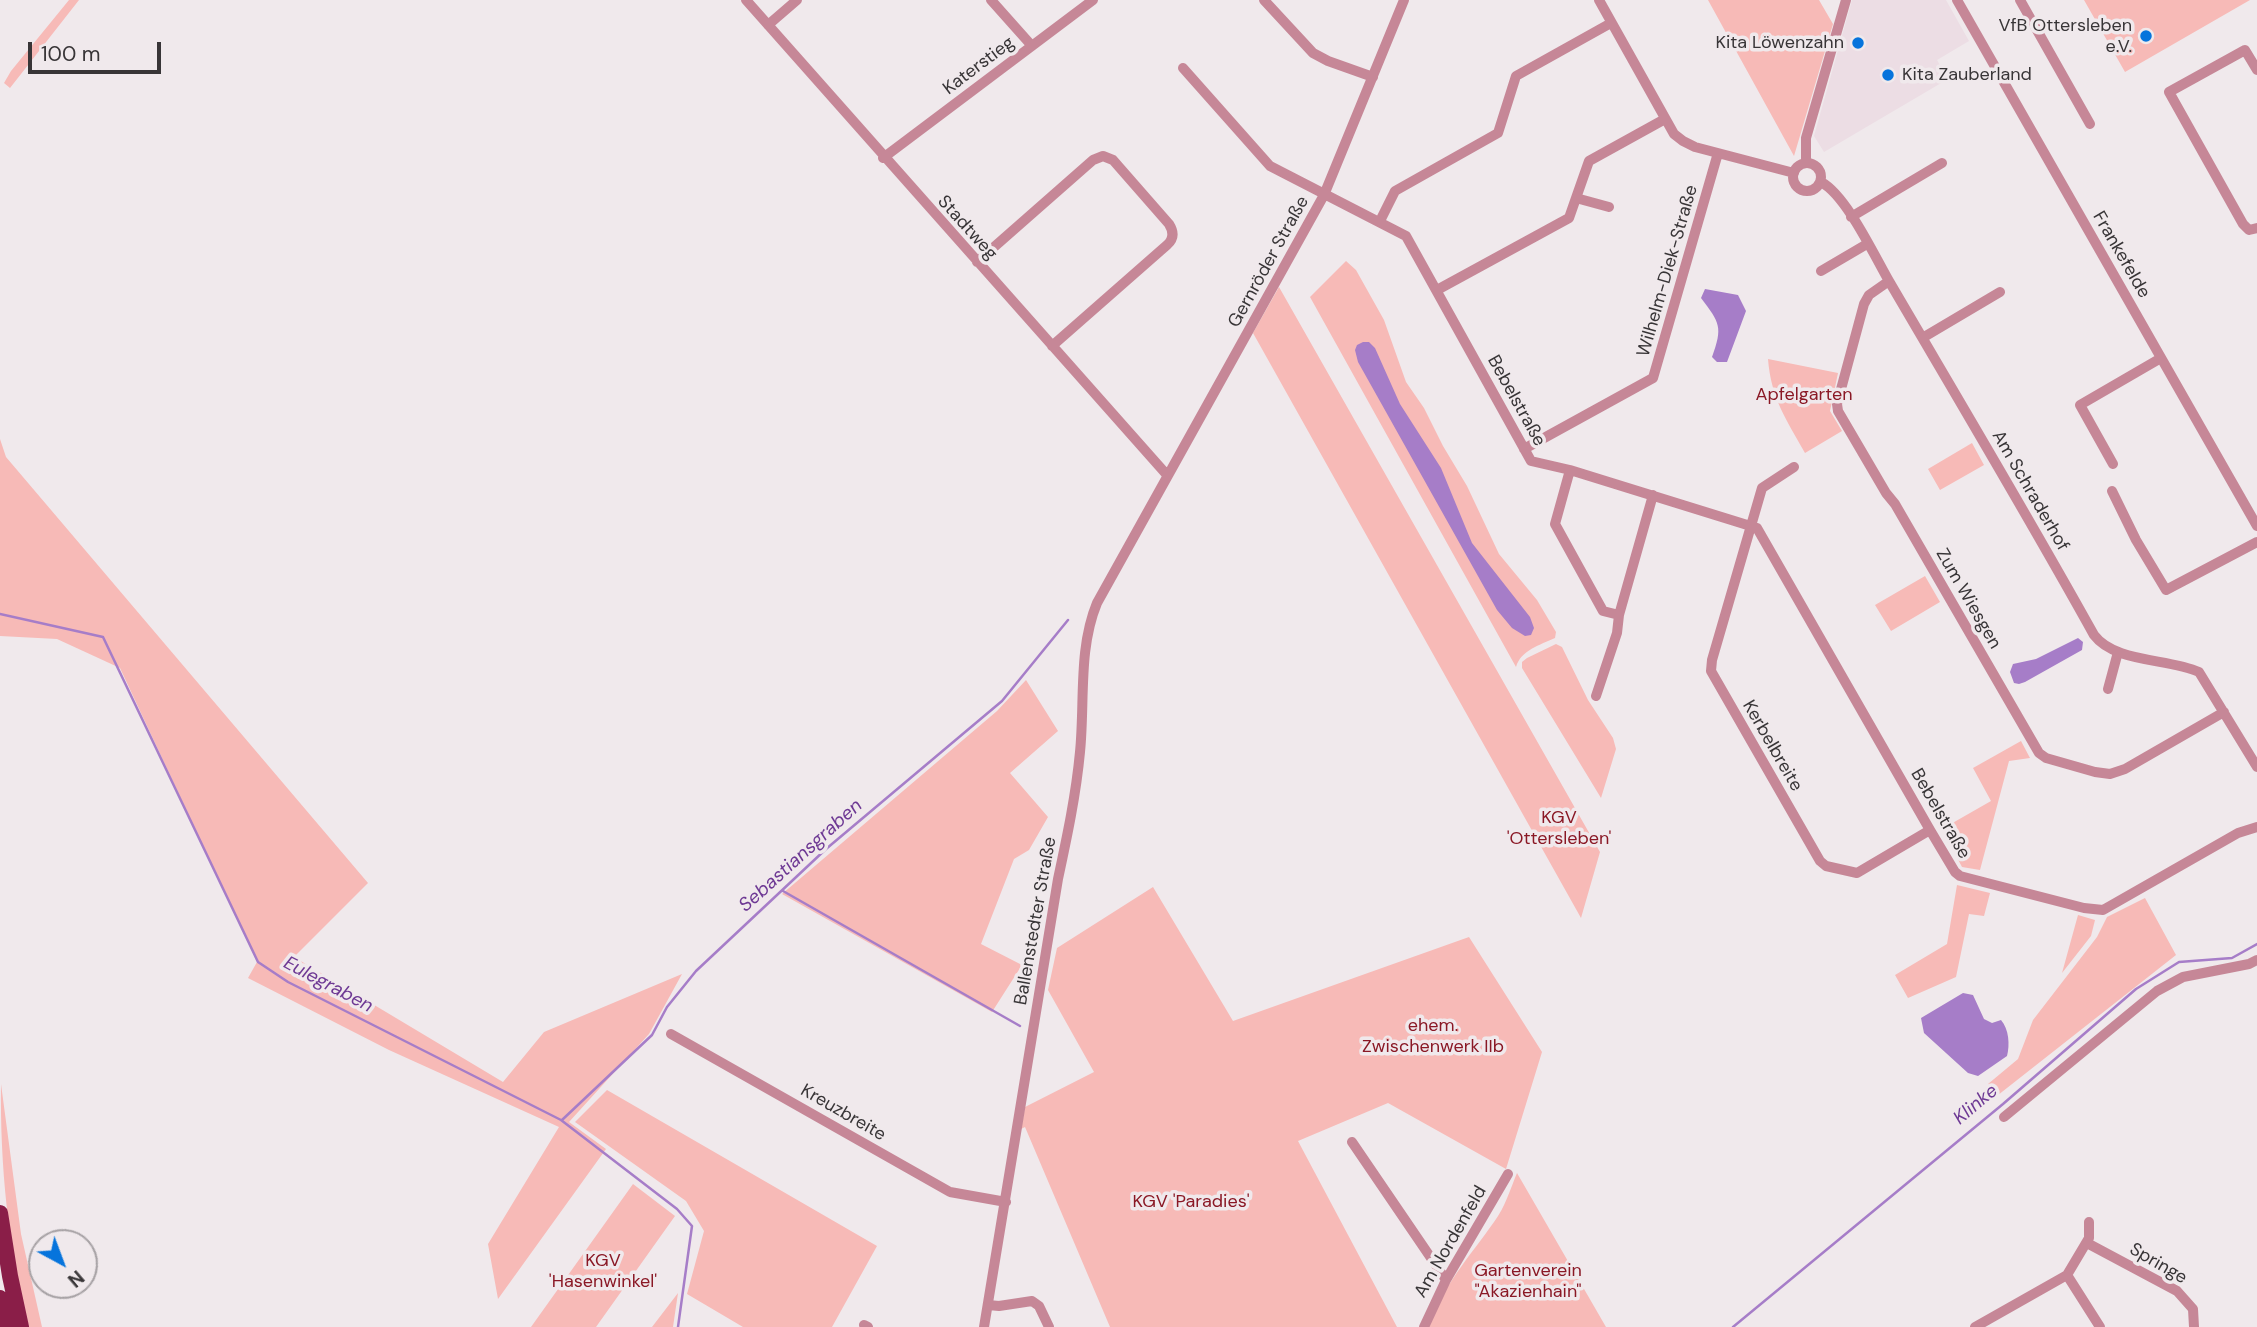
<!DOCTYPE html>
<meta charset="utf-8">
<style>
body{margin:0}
#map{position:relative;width:2257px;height:1327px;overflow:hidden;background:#f0e9ec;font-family:"DM Sans",sans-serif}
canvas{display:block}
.north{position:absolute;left:28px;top:1229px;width:70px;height:70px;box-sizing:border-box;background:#f0e9ec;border:2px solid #a6a1a4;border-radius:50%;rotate:139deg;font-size:19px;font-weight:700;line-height:28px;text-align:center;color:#383537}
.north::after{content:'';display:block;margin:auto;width:24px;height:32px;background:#0674dc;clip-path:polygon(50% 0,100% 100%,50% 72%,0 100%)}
.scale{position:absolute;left:28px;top:42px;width:133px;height:32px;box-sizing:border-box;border:4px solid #383537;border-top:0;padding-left:9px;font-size:21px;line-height:24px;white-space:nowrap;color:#383537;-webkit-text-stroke:5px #f0e9ec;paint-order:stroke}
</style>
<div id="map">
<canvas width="2257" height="1327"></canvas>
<div class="north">N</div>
<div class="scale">100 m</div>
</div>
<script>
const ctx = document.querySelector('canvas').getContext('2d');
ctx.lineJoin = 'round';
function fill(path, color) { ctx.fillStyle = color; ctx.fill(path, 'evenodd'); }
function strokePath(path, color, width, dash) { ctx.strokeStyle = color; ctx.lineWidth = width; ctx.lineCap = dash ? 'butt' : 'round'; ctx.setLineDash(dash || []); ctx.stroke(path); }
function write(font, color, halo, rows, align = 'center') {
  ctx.font = font + ' "DM Sans",sans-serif'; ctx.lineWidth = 7; ctx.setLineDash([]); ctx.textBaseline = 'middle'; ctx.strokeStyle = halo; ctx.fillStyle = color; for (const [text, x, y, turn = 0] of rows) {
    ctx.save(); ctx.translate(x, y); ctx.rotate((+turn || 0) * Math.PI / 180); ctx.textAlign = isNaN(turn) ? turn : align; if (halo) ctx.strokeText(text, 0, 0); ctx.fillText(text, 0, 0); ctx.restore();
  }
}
fill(new Path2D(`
 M1852,0H1946L1969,41L1937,60L1948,79L1824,152L1814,136Z`), '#ecdde4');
fill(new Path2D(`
 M69,0H79L10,88L4,83L11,71Z
 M1708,0H1819L1833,24L1794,156Z
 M2084,0H2250L2125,72Z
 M1346,261L1356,270L1384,320L1406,382L1424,408L1443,446L1467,486L1499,554L1537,600L1556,632L1555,638C1540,645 1521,650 1516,667L1310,297Z
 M1279,287L1600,852L1581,918L1253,333Z
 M1768,359L1838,373L1830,411L1842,431L1805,453C1786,419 1771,398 1768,359Z
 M0,439L6,457L368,883L294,957L503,1082L544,1032L682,974L649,1034L569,1122L606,1149L498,1299L488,1244L559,1127L389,1050L248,978L257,962L120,668L57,639L0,636Z
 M1972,443L1984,465L1940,490L1928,469Z
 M1925,576L1940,602L1891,631L1875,605Z
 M1556,644L1562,647L1588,700L1613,738L1616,749L1601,798L1522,668V662L1527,658Z
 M1026,680L1058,731L1010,773L1048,817L1029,850L1014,859L981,944L1022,965L992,1012L782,894L997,711Z
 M2021,741L2030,758L2009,761L1980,870L1962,867L1942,829L1991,801L1973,768Z
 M1957,885L1990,893L1984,916L1969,914L1956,977L1908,998L1895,975L1947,944Z
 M1153,887L1233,1021L1469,937L1542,1052L1506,1169L1388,1103L1298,1141L1397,1327H1110L1025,1127L1021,1129L1025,1107L1094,1072L1048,990L1057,948Z
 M2145,898L2176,955L1993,1099L1988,1084L2018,1059L2033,1020L2097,937L2107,917Z
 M2078,915L2095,920L2091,936L2062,973Z
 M1,1084L21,1234L42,1327H29C8,1248 0,1165 1,1084Z
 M607,1090L877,1246L832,1327H743L687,1294L704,1231L686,1201L575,1122Z
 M1517,1173L1606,1327H1428C1442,1287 1470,1256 1494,1222C1505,1207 1510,1190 1517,1173Z
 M633,1184L675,1216L596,1327H531Z
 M678,1293L673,1327H652Z`), '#f7bab7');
fill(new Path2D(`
 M1705,289L1738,295L1746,311L1727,362H1717L1712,357C1723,327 1720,323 1701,298Z
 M1363,342H1369L1375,348L1400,404L1441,468L1472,543L1530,617L1534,628L1531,635L1525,636L1512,628L1497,610L1358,362L1355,350L1357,345Z
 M2078,638L2083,642L2082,650L2025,682L2019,684L2014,683L2010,672L2013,664L2036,659Z
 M1963,993L1973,995L1984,1019L1992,1023L2001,1020C2009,1029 2010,1045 2007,1056L1978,1076L1968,1073L1924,1033L1921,1018Z`), '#a67dc8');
strokePath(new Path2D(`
 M0,614L103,637L258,962L288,982L561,1120L677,1209L692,1226L678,1327
 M783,891L1020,1026
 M562,1120L652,1035L667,1007L696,971L826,849L1002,701L1068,620
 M1733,1327L2003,1104L2136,989L2179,962L2232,958L2257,944`), '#a67dc8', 2.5);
strokePath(new Path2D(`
 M746,0L1167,475
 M991,0L1032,46
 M1264,0L1313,53L1328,61L1373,77
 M1599,0L1674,134L1683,141L1695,147L1794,173
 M1957,0L2257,526
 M2020,0L2090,124
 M768,25L797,0
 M1183,68L1270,166L1406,236L1531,461L1570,470L1757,528L1930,830L1955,872L1960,876L2084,908L2103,910L2238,833L2257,827
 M2257,70L2245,50L2169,92L2243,224L2249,230L2257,228
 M883,158L1093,0
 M1806,163V138L1846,0
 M1793 177a14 14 0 1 1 28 0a14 14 0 1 1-28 0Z
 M1821,182C1846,195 1874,255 1889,281C1958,399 2028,516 2094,635C2115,663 2168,658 2199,672L2257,767
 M1609,207L1576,198L1589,161L1665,119
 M1851,217L1942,163
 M1380,221L1395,191L1498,133L1516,76L1611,23
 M977,262L1093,160L1103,156L1113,160L1169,224C1174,232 1174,239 1167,245L1052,346
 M1821,271L1867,244
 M1889,281L1869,295L1864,304L1837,404L1838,411L1886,493L1895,504L2039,753L2046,758L2095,772L2110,774L2125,769L2224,712
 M1437,290L1569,218L1576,198
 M1924,337L2000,292
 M1524,449L1653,378L1718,153
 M2113,464L2080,405L2161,358
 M1794,467L1762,488L1712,660L1711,671L1820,861L1826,866L1857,873L1930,830
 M1570,470L1555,524L1603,611L1619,615L1653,495
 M2112,491L2136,540L2166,590L2257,542
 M2108,689L2118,652
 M1596,696L1617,633L1619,615
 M671,1034L950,1192L1006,1202
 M2004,1117L2157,991L2183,977L2249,964L2257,960
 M1352,1142L1446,1280
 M2087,1243L2177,1291L2193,1309L2194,1327
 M2067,1275L2100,1327
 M988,1305L999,1306L1032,1301L1039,1306L1049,1327
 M864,1325L868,1327
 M984,1327L1058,879C1067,837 1076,795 1080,752C1085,702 1078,649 1097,603L1324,195L1404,0
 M1424,1327L1446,1280L1508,1174
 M1975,1327L2067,1275L2089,1238V1222`), '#c68797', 10);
strokePath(new Path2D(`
 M0,1213L10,1276L21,1327
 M0,1298L7,1327`), '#8a1e48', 16);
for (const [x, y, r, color] of [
 [2146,36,7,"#0674dc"],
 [1858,43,7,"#0674dc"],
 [1888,75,7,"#0674dc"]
]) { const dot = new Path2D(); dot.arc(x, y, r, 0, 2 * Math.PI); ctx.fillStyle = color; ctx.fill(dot); strokePath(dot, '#f0e9ec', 2.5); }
write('18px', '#383537', '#f0e9ec', [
 ["VfB Ottersleben",2132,26],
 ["e.V.",2132,47],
 ["Kita Löwenzahn",1844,43],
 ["Kita Zauberland",1902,75,"left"]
], 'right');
write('18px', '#383537', '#f0e9ec', [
 ["Katerstieg",979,66,-37],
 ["Stadtweg",967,228,48],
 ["Frankefelde",2121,255,60],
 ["Gernröder Straße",1269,262,-61],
 ["Wilhelm-Diek-Straße",1668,271,-74],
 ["Bebelstraße",1516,401,61],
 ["Am Schraderhof",2030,491,60],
 ["Zum Wiesgen",1968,599,60],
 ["Kerbelbreite",1772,746,60],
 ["Bebelstraße",1940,814,60],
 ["Ballenstedter Straße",1036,921,-80],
 ["Kreuzbreite",843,1113,30],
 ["Am Nordenfeld",1451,1242,-60],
 ["Springe",2158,1264,30]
]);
write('18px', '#8a1825', '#f0e9ec', [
 ["Apfelgarten",1804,395],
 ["KGV",1559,818],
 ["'Ottersleben'",1559,839],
 ["ehem.",1433,1026],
 ["Zwischenwerk IIb",1433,1047],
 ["KGV 'Paradies'",1191,1202],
 ["KGV",603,1261],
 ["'Hasenwinkel'",603,1282],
 ["Gartenverein",1528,1271],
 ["\"Akazienhain\"",1528,1292]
]);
write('italic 19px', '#6e3994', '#f0e9ec', [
 ["Sebastiansgraben",801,856,-42],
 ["Eulegraben",328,985,28],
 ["Klinke",1976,1105,-40]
]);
</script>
